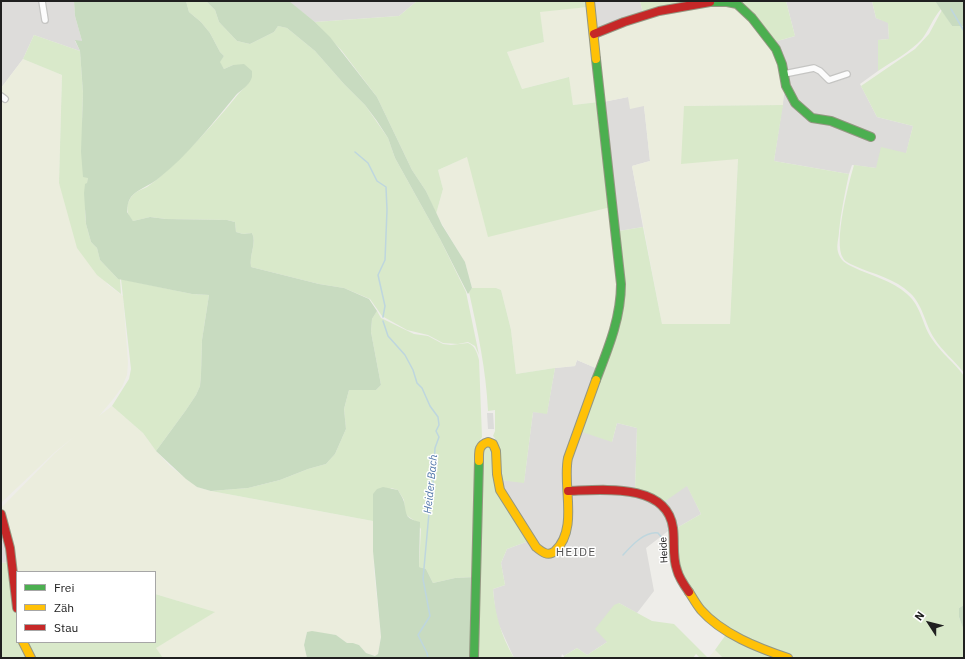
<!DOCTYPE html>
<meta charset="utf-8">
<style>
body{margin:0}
#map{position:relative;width:965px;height:659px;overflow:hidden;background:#eeede9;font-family:"IBM Plex Sans",sans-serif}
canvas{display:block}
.frame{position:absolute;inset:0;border:2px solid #202020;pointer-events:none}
.legend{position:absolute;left:16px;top:571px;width:140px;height:72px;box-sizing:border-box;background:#fff;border:1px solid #a6a6a6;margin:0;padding:5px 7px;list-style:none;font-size:12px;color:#202020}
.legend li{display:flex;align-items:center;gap:8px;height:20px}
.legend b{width:20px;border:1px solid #a6a6a6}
.north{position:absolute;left:909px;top:603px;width:40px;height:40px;-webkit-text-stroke:3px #fff;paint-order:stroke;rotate:306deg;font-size:11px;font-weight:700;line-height:16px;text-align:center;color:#202020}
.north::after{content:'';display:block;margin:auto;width:14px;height:18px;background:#202020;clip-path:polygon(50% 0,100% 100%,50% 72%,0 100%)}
</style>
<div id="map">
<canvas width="965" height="659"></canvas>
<div class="frame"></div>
<ul class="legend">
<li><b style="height:5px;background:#4caf50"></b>Frei</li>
<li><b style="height:5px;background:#ffc107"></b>Zäh</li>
<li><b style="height:5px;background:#c62828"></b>Stau</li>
</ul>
<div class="north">N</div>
</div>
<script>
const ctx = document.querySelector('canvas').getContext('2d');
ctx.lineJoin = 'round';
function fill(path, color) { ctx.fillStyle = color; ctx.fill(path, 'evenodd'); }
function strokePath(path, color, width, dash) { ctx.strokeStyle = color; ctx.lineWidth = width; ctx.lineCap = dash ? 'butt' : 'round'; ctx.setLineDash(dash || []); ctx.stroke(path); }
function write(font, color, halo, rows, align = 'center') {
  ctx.font = font + ' "IBM Plex Sans",sans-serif'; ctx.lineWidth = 3; ctx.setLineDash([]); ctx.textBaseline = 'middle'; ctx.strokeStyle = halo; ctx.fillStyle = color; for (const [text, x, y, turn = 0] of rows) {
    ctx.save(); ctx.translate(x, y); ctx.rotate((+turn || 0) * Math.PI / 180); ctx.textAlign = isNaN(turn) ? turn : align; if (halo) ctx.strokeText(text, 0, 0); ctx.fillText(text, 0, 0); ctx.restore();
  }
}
fill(new Path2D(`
 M1,1H74L75,16L82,41H75L80,51L34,35L23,59L1,88Z
 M288,1H417L399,16L315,22Z
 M593,1H640L643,13L597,30Z
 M786,1H872L876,18L888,22L889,39L878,40V71L860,84L877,117L913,126L906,154L876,168L852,165L849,174L774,161L784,95L789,87L774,42L795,36Z
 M628,97L644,106L650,161L632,166L643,227L619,231L603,102Z
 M577,360L598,369L612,442L617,423L637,428L635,491L687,485L701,514L675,529L672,528L646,548L654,591L637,613L619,603L607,642L587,655L577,648L564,656L562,654L561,658H514L498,623L495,609L493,589L505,585L501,563L507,549L526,542L516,512L499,480L524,482L533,412L547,413L555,368L575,366Z
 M7,539L11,562L1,563V540Z`), '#dddcda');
fill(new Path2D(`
 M487,413H493L494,429H488Z`), '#dcdcda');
fill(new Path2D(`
 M720,4L740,8L774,47L784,85L783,105L684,106L738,159L730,324H662L632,166L650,161L644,106L630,109L628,97L603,102L598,37L607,32L644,17Z
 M588,7L599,102L573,105L568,77L522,89L507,52L544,42L539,11Z
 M23,59L62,75L59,183L107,284L123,296L128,363L127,375L122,387L114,398L99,416L112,406L143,433L156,451L170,466L197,487L211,491L373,521L374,570L381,637L378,654L376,656L366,653L359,645L353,643H347L336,635L307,632L304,645L307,658H163L155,648L214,612L155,594V572H17L1,508L55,453L75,436L55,452L1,503V88Z
 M467,157L611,207L618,264L617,312L598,369L577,360L575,366L555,368L516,374L511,330L501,290L496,288H472L465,262L436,214L443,189L438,170Z
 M715,650L723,658H708Z`), '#ebeddd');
fill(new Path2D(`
 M186,1H206L215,10L219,22L237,41L250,44L274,32L278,26L287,28L315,51L344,84L365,105L388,138L395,158L440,239L466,292L479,355L475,346L468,342L458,344L443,343L428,335L407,330L382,316L370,299L344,288L319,284L251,267C249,255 257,243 252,233L243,234L236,232L235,222L227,220L166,219L150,217L133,221C126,214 125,205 132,196C136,191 141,190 147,187C156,181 163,174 171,167C190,149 208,130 226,109C233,101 239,92 248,84L233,65L224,69L219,62L224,56L220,52L210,33L201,22L189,12Z
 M417,1H587L588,7L540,12L544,42L507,52L522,89L569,77L573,105L599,102L611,207L488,237L467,157L438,170L443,189L436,214L426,191L412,170L377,97L342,51L315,22L399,16Z
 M640,1H711L643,13Z
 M732,1H786L795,36L774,42Z
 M872,1H935L941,9C933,18 929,30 922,39C910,52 893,61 878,71V40L889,39L888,23L876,18Z
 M942,10L952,26H964V373C955,361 942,351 934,338C925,324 923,305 910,293C896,279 873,274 855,266C851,264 845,262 843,258C833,243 849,182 854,165L876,168L881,147L906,153L913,126L877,117L861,86L915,49L929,34Z
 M34,35L80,51L83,93L82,122L88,178L85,211L86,224L91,242L97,248L100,260L118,279H120L121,294L97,275L77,248L59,183L62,75L23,59Z
 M783,105L774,161L849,174C845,193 841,211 839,231C839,238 836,245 838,252C840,260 846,264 853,267C871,276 892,280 907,294C922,307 922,325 932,339C941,353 955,363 964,376V605L959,608V617L964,631V658H792L756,645L706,614L680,574L675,529L701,514L687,486L661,504L635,491L637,428L617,423L612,442L579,431L618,325L619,231L643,227L662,324H730L738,159L681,164L684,106Z
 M121,279L192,294L209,295L202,340L201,374L200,386L196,395L186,410L156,451L143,433L112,406L129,379L131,369Z
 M472,288H496L501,290L511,330L516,374L555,368L547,414L533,412L524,483L499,480C499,469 501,443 493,436L495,431V410L488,411C486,369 478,333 469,292Z
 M377,311L381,318L414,334L428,336L443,344L451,345L468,343C475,346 477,352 479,360L482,437L476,447L474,577L455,578L433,583L426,569L419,567L421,529L415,521L409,517L405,514L404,500L398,490L391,488L374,508L373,521L211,491L248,488L280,480L308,469L326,464L335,454L346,429L344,409L349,390H376L381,385L371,332L372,319Z
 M487,446L492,449L493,453L495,478L525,535L526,542L507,549L501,563L505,585L493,589C495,615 501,635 514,658H474L481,454L484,448Z
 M11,562L17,603V642H23L32,658H1V563Z
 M155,594L215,612L156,648L163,658H33L25,642H155Z
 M619,603L652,621L674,624L708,658H700L696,654L693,658H564V656L577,648L587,655L607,642L595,629L614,605Z
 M727,633L775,655L772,658H723L715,650Z`), '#d9e9ca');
fill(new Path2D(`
 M74,1H186L189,12L201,22L210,33L220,52L224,56L220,62L224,69L233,65L244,64L252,71C252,71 252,76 252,77C250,85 241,90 236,95C212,124 188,155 159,178C151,185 136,190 131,197C128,201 127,207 127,212L133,221L150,217L166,219L227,220L235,222L236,232L243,234L252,233C257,243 249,255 251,267L319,284L344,288L369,299L377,311L372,319L371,332L381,385L376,390H349L344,409L346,429L335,454L326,464L308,469L280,480L248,488L211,491L197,487L186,479L156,451L186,410L196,395L200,386L201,374L202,340L209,295L192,294L118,279L100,260L97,248L91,242L86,224L84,193L85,184L87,183L88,178L83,177L81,152L83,93L80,51L75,40L82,41L75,16Z
 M206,1H289L315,22L330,37L377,97L412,170L426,191L442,225L465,262L472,288L468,294L440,239L395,158L388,138L377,121L365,105L344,84L315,51L287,28L278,26L274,32L250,44L237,41L219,22L215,10Z
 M935,1H964V26H952Z
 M383,487L398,490C400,494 403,498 404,502C407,515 404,518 420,522L419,567L426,569L433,583L455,578L475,577L474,658H307L304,645L307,632L312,631L336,635L347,643H353L359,645L366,653L375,656L378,654L381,637L373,551V494L377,489Z
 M964,605V631L959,617V608Z`), '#c8dbc0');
strokePath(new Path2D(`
 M951,9L964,31
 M355,152L368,163L377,181L386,187L387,210L385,260L378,275L385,306L383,317
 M383,321L388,336L405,355L413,370L417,383L422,388L430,406L438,417L439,425L436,431L439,437L435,448L433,484L429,490V513L423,579L430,616L418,635L427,653L428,658
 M623,555C632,545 645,531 658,533L662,538`), '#bed6de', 1.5);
const street = new Path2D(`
 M42,1L45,20
 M784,74L814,68L820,71L829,80L847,74
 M1,96L5,99`);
const fast = new Path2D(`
 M710,2H727L737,4L752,18L776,49L782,64L786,86L795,103L812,118L831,121L871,137
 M596,380C608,349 621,318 621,284L596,59
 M474,658L479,461`);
const slow = new Path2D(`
 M590,1L596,59
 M479,461C479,452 478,445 488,442L493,444L496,451L497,474L500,490L536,547C542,552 548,557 555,551C579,529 562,485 568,458L596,380
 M689,592C693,598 696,604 701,610C722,634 758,648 788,658
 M23,642L31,658`);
const jam = new Path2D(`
 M594,34L624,22L659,11L710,2
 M568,491C601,490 667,482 673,528C675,542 672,556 677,570C679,578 684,585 689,592
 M1,514L10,548L17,608`);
strokePath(street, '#c5c5c3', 8);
strokePath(fast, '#949782', 10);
strokePath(slow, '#949782', 10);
strokePath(jam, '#949782', 10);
strokePath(street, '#fcfcfc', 5.5);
strokePath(fast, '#4caf50', 8);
strokePath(slow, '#ffc107', 8);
strokePath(jam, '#c62828', 8);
write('10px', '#202020', '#fff', [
 ["Heide",664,550,-93]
]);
write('italic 11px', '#5277aa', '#fff', [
 ["Heider Bach",431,484,-84]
]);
ctx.letterSpacing = '1px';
write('12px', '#535353', '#fff', [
 ["HEIDE",576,553]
]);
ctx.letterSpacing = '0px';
</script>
